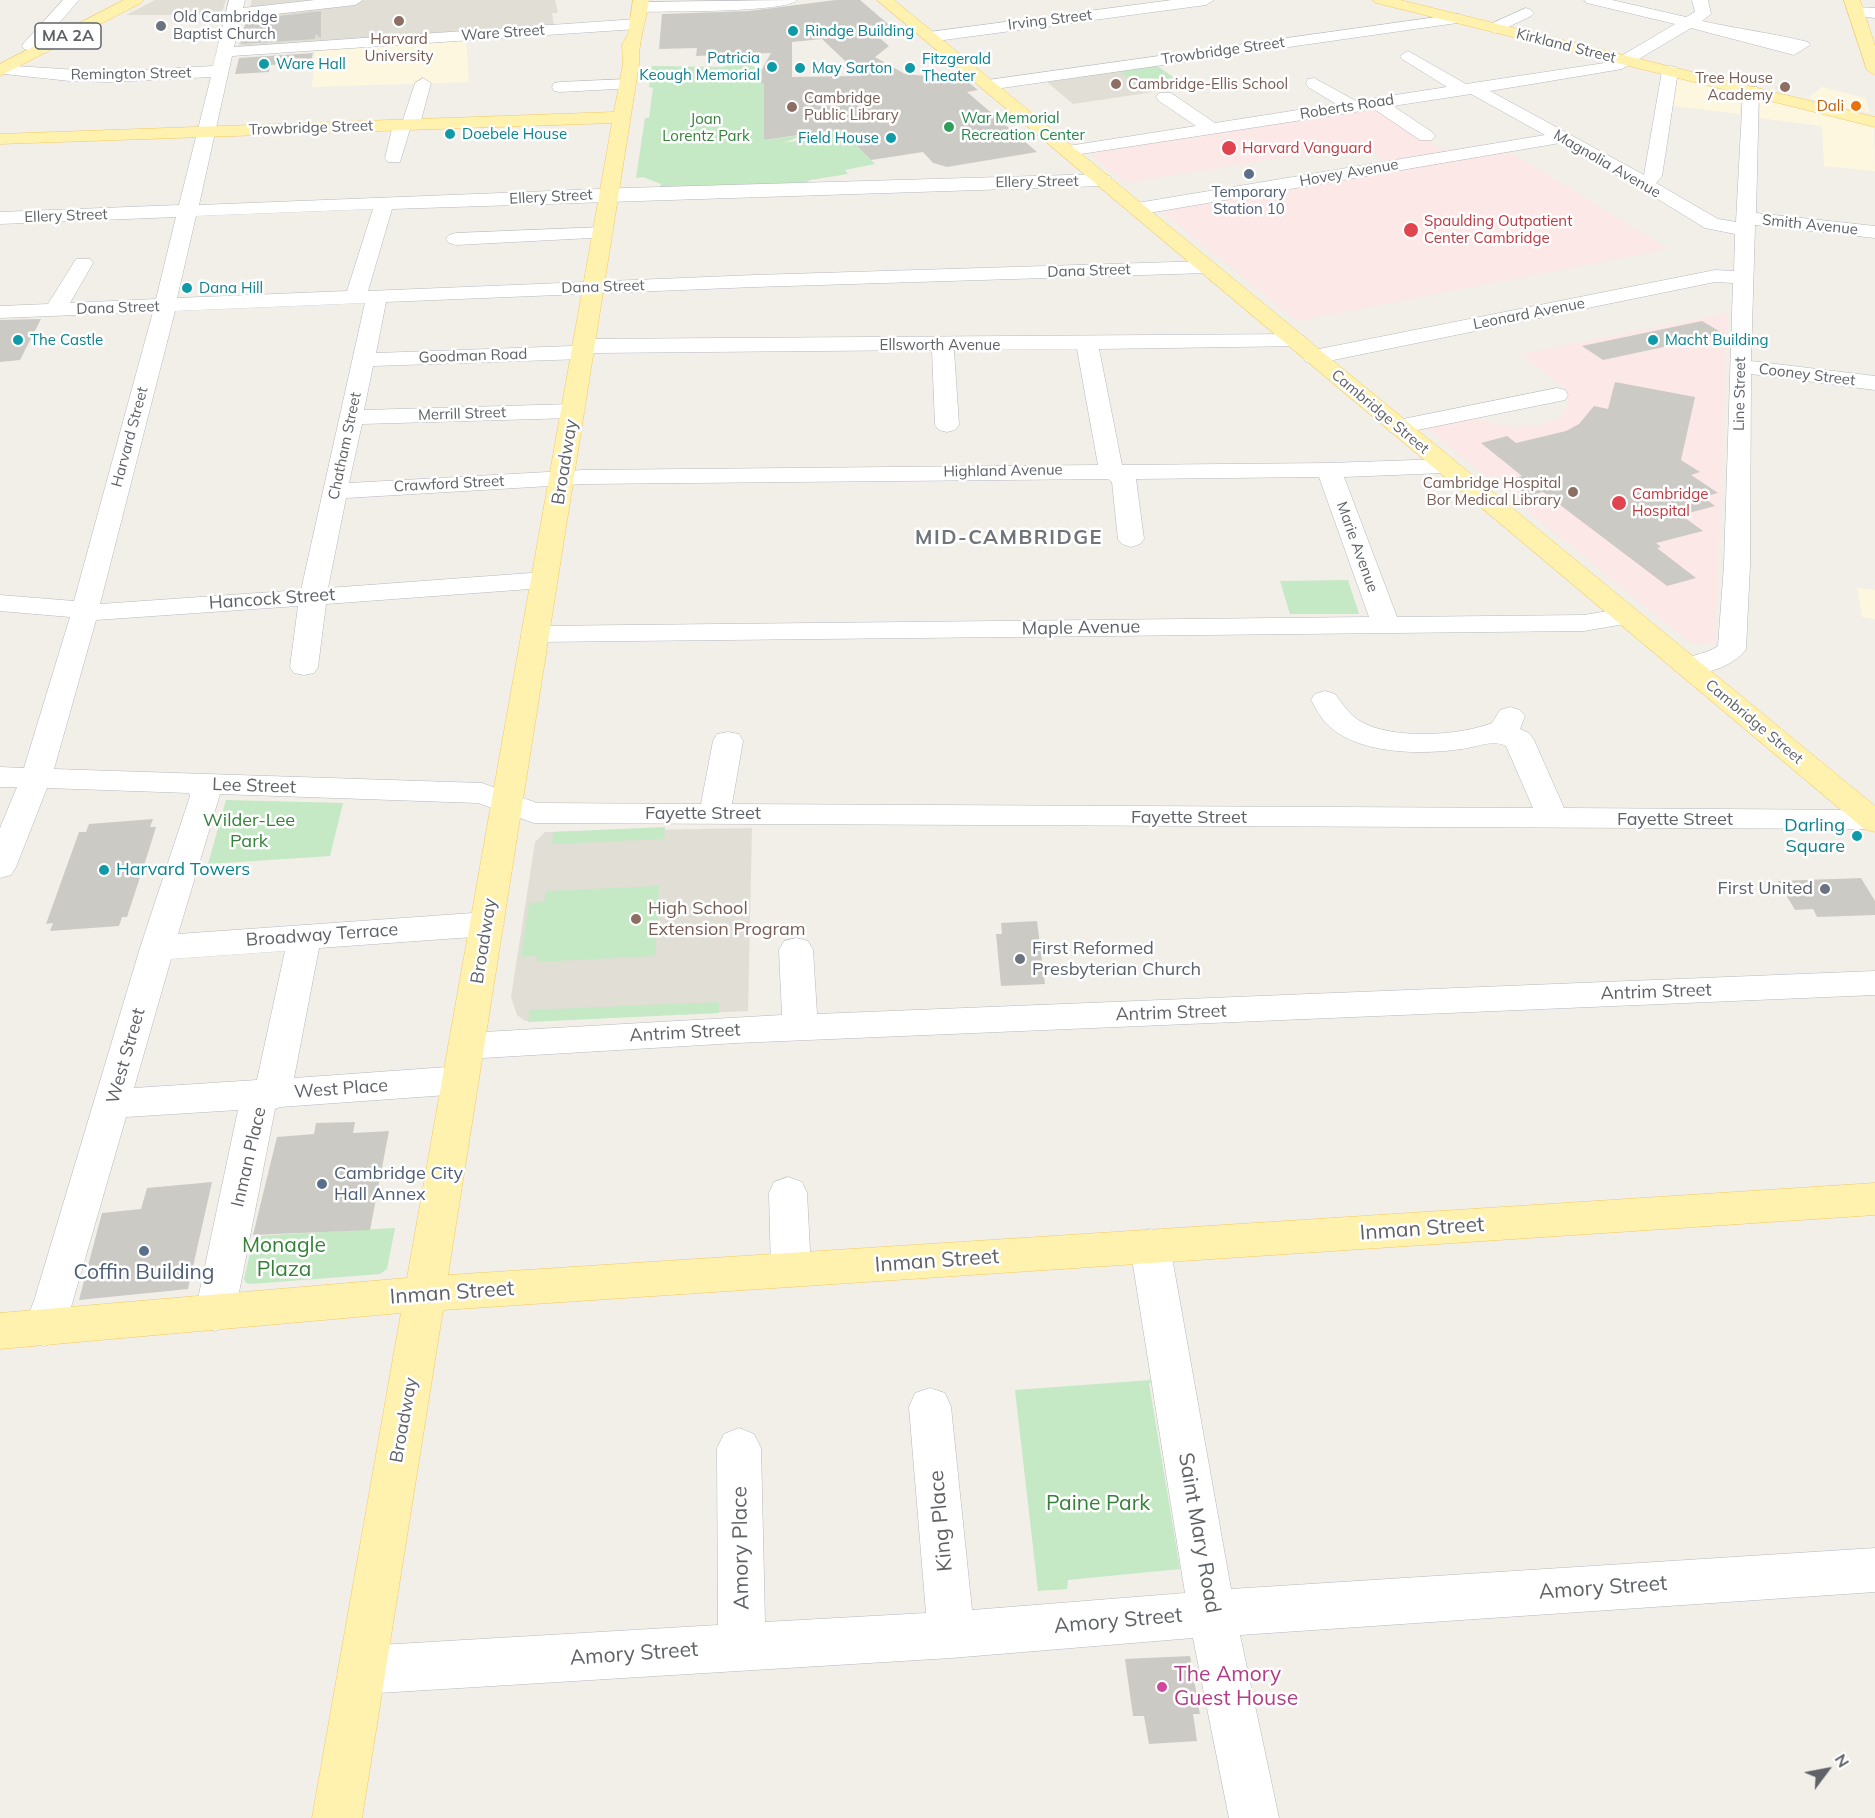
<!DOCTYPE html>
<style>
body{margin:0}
#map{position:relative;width:1875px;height:1818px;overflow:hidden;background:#f1efe8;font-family:Mulish,sans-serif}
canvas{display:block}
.north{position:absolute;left:1797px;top:1740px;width:60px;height:60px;-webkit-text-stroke:4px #fff;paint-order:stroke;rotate:58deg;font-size:16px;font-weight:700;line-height:24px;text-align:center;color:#5f6368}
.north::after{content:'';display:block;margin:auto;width:21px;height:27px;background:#5f6368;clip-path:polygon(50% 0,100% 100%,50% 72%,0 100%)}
</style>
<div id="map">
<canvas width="1875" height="1818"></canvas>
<div class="north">N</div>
</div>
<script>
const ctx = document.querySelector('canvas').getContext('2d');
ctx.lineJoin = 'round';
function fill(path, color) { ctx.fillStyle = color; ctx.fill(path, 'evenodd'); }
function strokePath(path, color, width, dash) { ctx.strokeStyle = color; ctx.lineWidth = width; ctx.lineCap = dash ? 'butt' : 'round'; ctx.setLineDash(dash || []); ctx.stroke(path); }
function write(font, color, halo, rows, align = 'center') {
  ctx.font = font + ' Mulish,sans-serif'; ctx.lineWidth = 5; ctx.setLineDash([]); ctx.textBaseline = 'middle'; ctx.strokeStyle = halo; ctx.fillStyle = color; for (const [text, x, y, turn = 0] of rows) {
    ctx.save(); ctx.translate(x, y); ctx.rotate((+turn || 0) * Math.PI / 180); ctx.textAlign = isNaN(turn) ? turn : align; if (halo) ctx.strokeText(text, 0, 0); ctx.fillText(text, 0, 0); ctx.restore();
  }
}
fill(new Path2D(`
 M466,39L469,82L312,87L315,50Z
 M1677,78L1741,95L1740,114L1672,106Z
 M1822,87L1865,98L1870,113L1808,98Z
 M1760,99L1874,127L1875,171L1824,166L1822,126L1760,118Z
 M1857,588L1875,590V619L1862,617Z`), '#fef7e0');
fill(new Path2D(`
 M155,0H226L221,15H126Z
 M252,0H555L558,13H552L554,26L238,48Z
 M1156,65L1187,87L1073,104L1047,82Z
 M752,828L748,1011L525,1021L517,1015L511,997L535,842L545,832Z`), '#e1ded6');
fill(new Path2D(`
 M1378,108L1460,160L1510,152L1669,249L1297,321L1161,211L1341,181L1329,172L1386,161L1361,145L1126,183L1091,155L1096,152Z
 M1728,313L1715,641L1700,645L1689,641L1668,625L1428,429L1456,420L1474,419L1513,427L1541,425L1560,417L1568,408L1565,388L1520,354Z`), '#fce8e6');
fill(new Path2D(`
 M729,59L743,61L761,71L757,78L764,80L765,140L807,134L783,143L814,138L813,136L830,134L828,131L840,129L875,164L845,170L848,174L810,180L805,184L660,187L661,184L643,177L636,178L645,118H649L653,88L649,87L652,66L722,67L735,64L723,60Z
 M1157,66L1186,86L1145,92L1119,71Z
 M1348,580L1359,614H1290L1280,581Z
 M226,800L343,803L330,856L208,864Z
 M665,827L664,839L552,844L553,832Z
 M659,886L655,956L537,962V956L521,957L529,903L544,902L546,891Z
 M719,1002V1013L528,1022L530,1010Z
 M395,1228L387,1269L380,1274L251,1284L246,1283L244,1279L254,1236Z
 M1152,1380L1153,1383H1149L1180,1569L1068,1580L1067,1589L1038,1591L1015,1390Z`), '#c5e8c5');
fill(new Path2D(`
 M836,0H860L895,30L874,33L889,46L875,57L905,74L936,77L957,73L978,90L967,92L1037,152L947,167L933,163L923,152L871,160L840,129L764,140V84L757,78L771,53L696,56L697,48L659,49L662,14L749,11ZM822,39L861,76L792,77V42Z
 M321,11V39L316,34L315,39L241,44L246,20Z
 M313,53L311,62L270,65L269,72L235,74L239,58Z
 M41,319L20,360L0,362V320Z
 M1702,321L1724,334L1603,360L1582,346Z
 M1615,382L1695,397L1681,460L1700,472L1691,475L1718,493L1703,497L1715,506L1681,515L1703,531L1656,543L1661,547L1657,548L1696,578L1667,586L1543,492L1528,496L1506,480L1522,476L1481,443L1507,436L1516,443L1566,431L1579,424L1594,406L1608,409Z
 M153,819L150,827H156L148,853L127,917H122L119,926L50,931L53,923L46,924L79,832H86L89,824Z
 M1861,878L1875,901V915L1817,917L1813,909L1795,910L1778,881Z
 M1037,921L1045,984L1001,986L996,934H1002L1001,923Z
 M355,1122L353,1133L389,1131L370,1230L253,1235L277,1137L314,1134L316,1123Z
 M212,1182L188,1289L79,1300L102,1213L141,1209L147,1188Z
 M1190,1656L1200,1714H1193L1197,1741L1149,1744L1144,1716H1133L1125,1659Z`), '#cccac5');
const minor = new Path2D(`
 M63,0H79L41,44L48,46L50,49L48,52L42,54L24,49L22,46L24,43Z
 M229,0H245L243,8L315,0H363L355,5L241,18L234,47L637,19L645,24L637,29L232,56L199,205L626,188L1103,174L1110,176L1112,180L1110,184L1103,186L392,209L368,291L755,275L1207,261L1214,263L1217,267L1214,271L1207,273L755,287L386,302L376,353L572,346L575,341L583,339L1296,334L1304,336L1307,341L1304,346L1099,349L1122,465L1329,463L1444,459L1453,461L1456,466L1453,471L1444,473L1344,477L1397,617L1584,615L1626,608L1636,610L1640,616L1636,622L1584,631L535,642L525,640L521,634L525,628L535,626L1369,617L1319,477L1136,479L1144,539L1140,544L1131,547L1122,544L1118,539L1112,482L1108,479L584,484L346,498L328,588L544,572L553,574L557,580L553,586L544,588L326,604L318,667L314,673L304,675L294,673L290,667L298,606L96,620L54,769L482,783L537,803L701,804L713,741L717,734L728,732L739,734L743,741L732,804L1533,808L1506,746C1493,739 1477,747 1462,749C1422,755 1356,755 1326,723C1320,717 1315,707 1311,700L1315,694L1325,691L1335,694C1343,705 1349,714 1360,721C1391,740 1459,736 1492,723L1500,710L1510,707L1520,710L1525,716L1520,729L1529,733L1534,740L1564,808L1872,810L1875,811V829L534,823L478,803L220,794L178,934L487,912L499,916L504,924L499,932L487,936L319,948L294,1078L461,1066L474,1070L479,1080L474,1090L461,1094L280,1107L275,1109L235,1313L229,1325L215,1331L201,1325L195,1313L238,1110L126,1117L65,1328L59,1341L44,1346L29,1341L23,1328L34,1301L140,948L190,796L189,793L47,788L16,867L11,875L0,878V828L17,787H0V767L24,768L70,617L0,611V595L74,601L153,312L0,318V306L48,304L76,259H90L93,263L70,303L156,299L176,217L0,224V212L179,205L211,77L109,82L70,81L4,74L0,73V65L109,72L213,66ZM373,209L347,291L177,298L196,216ZM365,303L301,590L100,604L175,311ZM1077,349L1098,465L584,470L349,483L362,424L573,418L581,416L585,411L581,406L573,404L364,410L373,366L583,359L591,357L594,353L932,350L935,425L939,430L947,432L955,430L959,425L954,350ZM285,951L257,1080L134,1088L171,959Z
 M797,0C786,13 664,11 640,12L632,7L640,2Z
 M1172,0H1214L1206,5L929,42L921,37L929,32Z
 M1584,0H1612L1686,17L1695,12L1692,0H1708L1711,14L1702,21C1738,29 1772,33 1808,42L1810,45L1794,55L1691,28L1622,69L1490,91L1644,175L1662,71L1670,66L1676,67L1678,71L1662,176L1656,183L1718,219L1736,222L1743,91L1745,87H1757L1759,91L1756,213L1875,226V238L1755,225L1751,361L1875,376V390L1751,374L1750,565L1746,649C1734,667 1699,678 1678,673L1674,667C1683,654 1705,656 1718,646L1724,565L1733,283L1715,282L1314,364L1306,362L1303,357L1306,352L1314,350L1715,270L1734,271L1735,234L1705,228L1638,187L1560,143L1137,215L1130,213L1127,209L1130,205L1137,203L1545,135L1471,94L1393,106L1432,132L1435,136L1432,140H1420L1374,109L1068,156L1062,155L1059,151L1062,147L1068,146L1196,126L1159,101L1156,97L1159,93H1171L1215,123L1336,104L1308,87L1306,83L1308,79L1314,78L1356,101L1447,87L1402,59L1400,56L1408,51L1466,84L1611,62L1675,24L1587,3Z
 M1856,7L1875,8V18L1851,15L1848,12L1851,9Z
 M1526,8L1531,10L1534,13L1531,16L1500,31L1494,33L1486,28L1488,25Z
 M1458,14L1464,16L1466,19L1464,22L988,90L980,85L988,80Z
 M423,78L431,83L420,124L417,128L410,129L400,162H388L385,158L393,125L396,121L403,120L415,83Z
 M628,79L636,84L634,88L560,92L554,91L552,87L554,83L560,82Z
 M603,227L610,229L613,233L610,237L456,245L449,243L446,239L449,235L456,233Z
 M1557,388L1565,390L1568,395L1565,400L1398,434L1390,432L1386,427L1390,422L1398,420Z
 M796,938L808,941L813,950L817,1014L1875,971V995L737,1043L466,1059L453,1055L448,1046L453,1037L466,1033L782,1015L779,950L784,941Z
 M788,1177L802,1182L807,1193L811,1270L805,1282L791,1287L777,1282L771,1270L769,1193L774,1182Z
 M1150,1229L1164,1234L1170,1246L1231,1589L1875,1548V1592L1240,1635L1279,1818H1229L1193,1638L951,1658L362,1694L345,1687L338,1670L345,1653L362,1646L718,1625L717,1448L724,1434L739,1428L754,1434L761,1448L765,1622L926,1613L909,1407L915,1393L930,1388L945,1393L951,1407L972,1610L1185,1593L1130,1246L1136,1234Z`);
const major = new Path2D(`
 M124,0H144L141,3L0,76V64Z
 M633,0H649C646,22 638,42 639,64L448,1275L1875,1183V1215L443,1310L362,1818H312L401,1313L0,1349V1313L407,1278L612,123L0,144V134L614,112L623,64L622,45L628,34Z
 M877,0H894L1875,806V832L1864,829Z
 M1373,0H1400L1875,117V127L1376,3Z
 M1844,0H1860L1875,46V75L1867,70Z`);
strokePath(minor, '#b5b8bc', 1);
strokePath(major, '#f2c960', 1);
fill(minor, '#fff');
fill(major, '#fff2af');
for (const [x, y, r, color] of [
 [399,21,6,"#8d6e63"],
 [161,26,6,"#6b7280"],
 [793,31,6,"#0f9aa8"],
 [264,64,6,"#0f9aa8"],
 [772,67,6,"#0f9aa8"],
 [800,68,6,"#0f9aa8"],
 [910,68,6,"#0f9aa8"],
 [1116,84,6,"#8d6e63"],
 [1785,87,6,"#8d6e63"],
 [1856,106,6,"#e8710a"],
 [792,107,6,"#8d6e63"],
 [949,127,6,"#2e9e5b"],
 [450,134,6,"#0f9aa8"],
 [891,138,6,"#0f9aa8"],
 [1229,148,8,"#e0444e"],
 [1249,174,6,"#5c6f8a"],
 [1411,230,8,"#e0444e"],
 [187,288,6,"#0f9aa8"],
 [18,340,6,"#0f9aa8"],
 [1653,340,6,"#0f9aa8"],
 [1573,492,6,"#8d6e63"],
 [1619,503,8,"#e0444e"],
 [1857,836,6,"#0f9aa8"],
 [104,870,6,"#0f9aa8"],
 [1825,889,6,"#6b7280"],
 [636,919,6,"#8d6e63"],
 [1020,959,6,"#6b7280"],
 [322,1184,6,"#5c6f8a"],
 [144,1251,6,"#5c6f8a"],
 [1162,1687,6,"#d1479c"]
]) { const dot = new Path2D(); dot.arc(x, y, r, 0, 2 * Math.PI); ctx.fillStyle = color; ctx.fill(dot); strokePath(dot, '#fff', 2); }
write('15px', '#5b616d', '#fff', [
 ["Old Cambridge",173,17],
 ["Baptist Church",173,34]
], 'left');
write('15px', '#5f6368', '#fff', [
 ["Irving Street",1050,20,-7],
 ["Ware Street",503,33,-4],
 ["Kirkland Street",1566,46,14],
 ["Trowbridge Street",1223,51,-8],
 ["Remington Street",131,74,-1],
 ["Roberts Road",1347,107,-9],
 ["Trowbridge Street",311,128,-2],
 ["Magnolia Avenue",1607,164,30],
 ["Hovey Avenue",1349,173,-10],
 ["Ellery Street",1037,182,-1],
 ["Ellery Street",551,197,-3],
 ["Ellery Street",66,216,-2],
 ["Smith Avenue",1810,225,6],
 ["Dana Street",1089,271,-2],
 ["Dana Street",603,287,-2],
 ["Dana Street",118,308,-2],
 ["Leonard Avenue",1529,314,-11],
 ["Ellsworth Avenue",940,345],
 ["Goodman Road",473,356,-2],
 ["Cooney Street",1807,375,7],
 ["Line Street",1740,394,-89],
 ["Cambridge Street",1380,412,40],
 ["Merrill Street",462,414,-2],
 ["Harvard Street",130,437,-75],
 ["Chatham Street",345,446,-78],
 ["Highland Avenue",1003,471,-1],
 ["Crawford Street",449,484,-3],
 ["Marie Avenue",1357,547,70],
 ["Cambridge Street",1754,722,40]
]);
write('15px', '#0d838f', '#fff', [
 ["Rindge Building",805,31],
 ["Patricia",760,58,"right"],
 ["Keough Memorial",760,75,"right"],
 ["Fitzgerald",922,59],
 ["Theater",922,76],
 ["Ware Hall",276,64],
 ["May Sarton",812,68],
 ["Doebele House",462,134],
 ["Field House",879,138,"right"],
 ["Dana Hill",199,288],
 ["The Castle",30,340],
 ["Macht Building",1665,340]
], 'left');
write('15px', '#785e54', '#fff', [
 ["Harvard",399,39,"center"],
 ["University",399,56,"center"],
 ["Tree House",1773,78],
 ["Academy",1773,95],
 ["Cambridge-Ellis School",1128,84,"left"],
 ["Cambridge",804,98,"left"],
 ["Public Library",804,115,"left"],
 ["Cambridge Hospital",1561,483],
 ["Bor Medical Library",1561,500]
], 'right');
write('15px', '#c56008', '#fff', [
 ["Dali",1844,106]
], 'right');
write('15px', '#27864d', '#fff', [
 ["War Memorial",961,118],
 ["Recreation Center",961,135]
], 'left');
write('15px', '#348238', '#fff', [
 ["Joan",706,119],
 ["Lorentz Park",706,136]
]);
write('15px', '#be3a42', '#fff', [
 ["Harvard Vanguard",1242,148],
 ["Spaulding Outpatient",1424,221],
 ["Center Cambridge",1424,238],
 ["Cambridge",1632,494],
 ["Hospital",1632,511]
], 'left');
write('15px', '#4e5e75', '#fff', [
 ["Temporary",1249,192],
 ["Station 10",1249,209]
]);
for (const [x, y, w] of [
 [68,36,66]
]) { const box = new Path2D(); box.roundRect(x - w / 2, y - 13, w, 26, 4.5); ctx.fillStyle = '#fff'; ctx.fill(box); strokePath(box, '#5f6368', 1.5); }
write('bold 16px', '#5f6368', null, [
 ["MA 2A",68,36]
]);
write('18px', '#5f6368', '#fff', [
 ["Broadway",565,462,-81],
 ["Hancock Street",272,599,-4],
 ["Maple Avenue",1081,628,-1],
 ["Lee Street",254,786,2],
 ["Fayette Street",703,814],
 ["Fayette Street",1189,818],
 ["Fayette Street",1675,820],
 ["Broadway Terrace",322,935,-4],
 ["Broadway",484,941,-81],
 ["Antrim Street",1656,992,-2],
 ["Antrim Street",1171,1013,-2],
 ["Antrim Street",685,1033,-3],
 ["West Street",126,1056,-74],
 ["West Place",341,1089,-4],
 ["Inman Place",249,1157,-77],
 ["Broadway",404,1420,-80]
]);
write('18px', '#348238', '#fff', [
 ["Wilder-Lee",249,821],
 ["Park",249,842]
]);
write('18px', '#0d838f', '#fff', [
 ["Darling",1845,826],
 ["Square",1845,847],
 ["Harvard Towers",116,870,"left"]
], 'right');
write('18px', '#5b616d', '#fff', [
 ["First United",1813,889],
 ["First Reformed",1032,949,"left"],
 ["Presbyterian Church",1032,970,"left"]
], 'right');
write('18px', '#785e54', '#fff', [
 ["High School",648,909],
 ["Extension Program",648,930]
], 'left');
write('18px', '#4e5e75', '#fff', [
 ["Cambridge City",334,1174],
 ["Hall Annex",334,1195]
], 'left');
ctx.letterSpacing = '1.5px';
write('bold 20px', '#70757a', '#fff', [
 ["MID-CAMBRIDGE",1009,538]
]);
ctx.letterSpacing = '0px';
write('21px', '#5f6368', '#fff', [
 ["Inman Street",1422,1229,-4],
 ["Inman Street",937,1261,-4],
 ["Inman Street",452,1293,-4],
 ["King Place",941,1521,-95],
 ["Saint Mary Road",1199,1533,80],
 ["Amory Place",741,1548,-91],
 ["Amory Street",1603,1588,-4],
 ["Amory Street",1118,1621,-5],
 ["Amory Street",634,1654,-4]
]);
write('21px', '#348238', '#fff', [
 ["Monagle",284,1246],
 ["Plaza",284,1270],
 ["Paine Park",1098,1504]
]);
write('21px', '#4e5e75', '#fff', [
 ["Coffin Building",144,1273]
]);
write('21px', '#b23c85', '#fff', [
 ["The Amory",1174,1675],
 ["Guest House",1174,1699]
], 'left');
</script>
